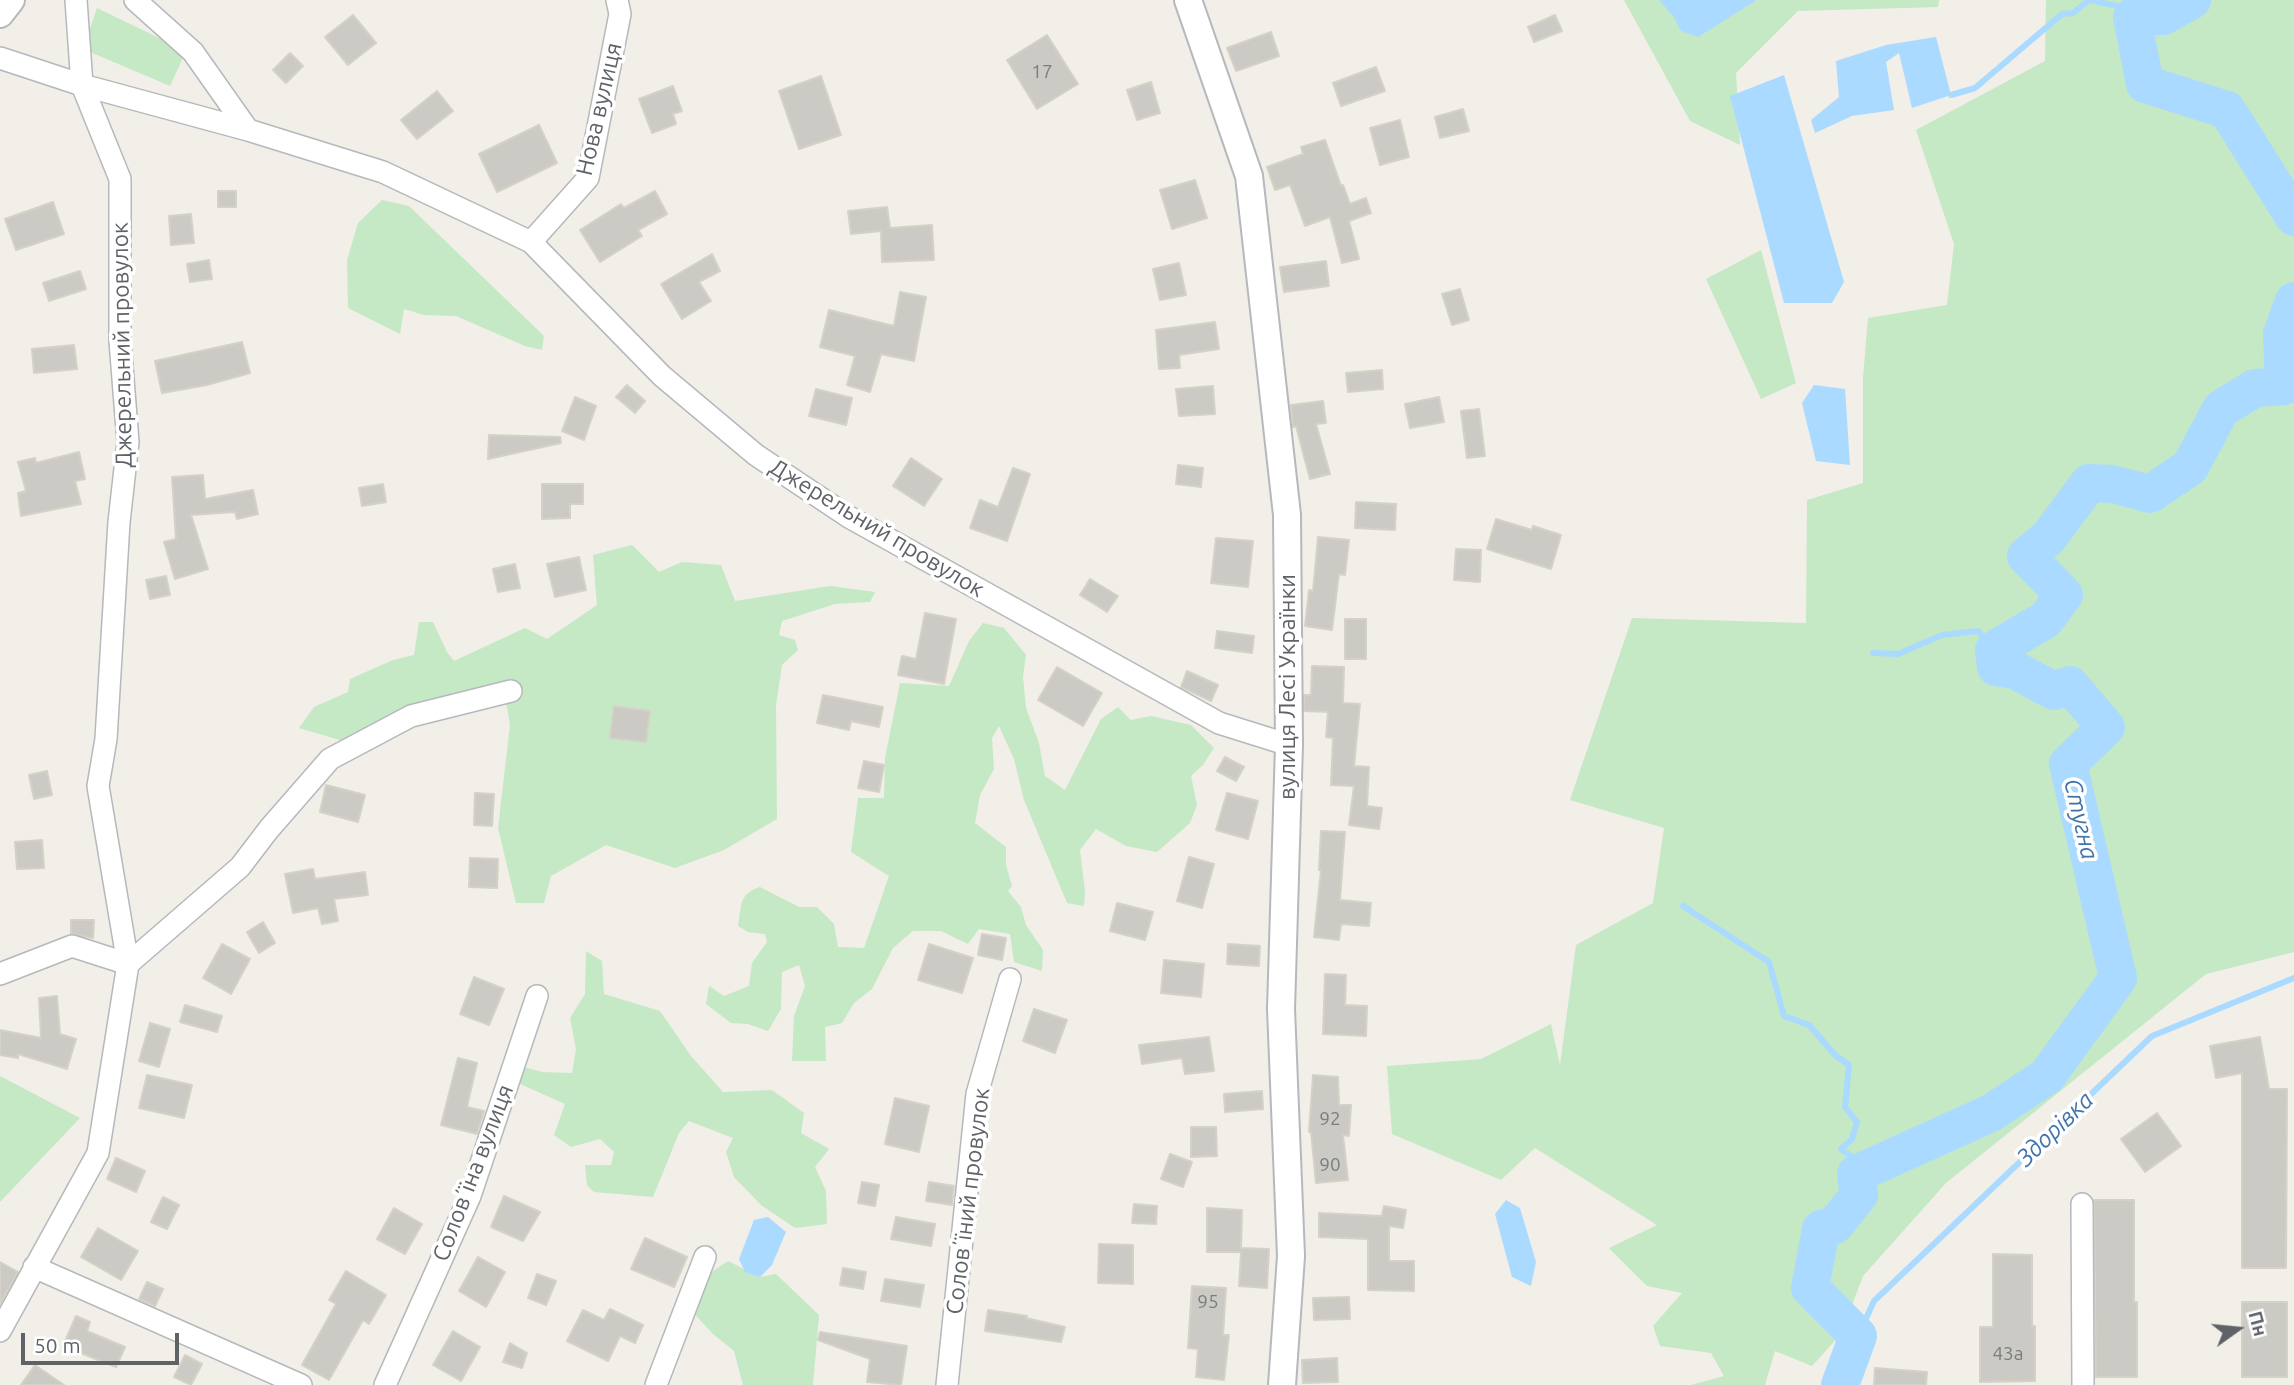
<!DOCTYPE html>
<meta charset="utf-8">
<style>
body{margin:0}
#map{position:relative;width:2294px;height:1385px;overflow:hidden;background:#f1efe8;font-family:Ubuntu,sans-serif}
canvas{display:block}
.north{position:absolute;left:2203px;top:1294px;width:70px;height:70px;-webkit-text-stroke:5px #fff;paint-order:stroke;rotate:75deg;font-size:19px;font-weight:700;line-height:28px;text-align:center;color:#5f6368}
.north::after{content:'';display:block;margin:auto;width:24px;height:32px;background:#5f6368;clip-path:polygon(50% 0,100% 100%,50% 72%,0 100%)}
.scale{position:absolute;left:21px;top:1333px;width:158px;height:32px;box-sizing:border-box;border:4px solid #5f6368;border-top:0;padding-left:9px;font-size:21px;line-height:24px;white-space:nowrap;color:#5f6368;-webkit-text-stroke:5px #fff;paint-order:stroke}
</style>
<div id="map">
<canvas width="2294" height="1385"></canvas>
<div class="north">Пн</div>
<div class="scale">50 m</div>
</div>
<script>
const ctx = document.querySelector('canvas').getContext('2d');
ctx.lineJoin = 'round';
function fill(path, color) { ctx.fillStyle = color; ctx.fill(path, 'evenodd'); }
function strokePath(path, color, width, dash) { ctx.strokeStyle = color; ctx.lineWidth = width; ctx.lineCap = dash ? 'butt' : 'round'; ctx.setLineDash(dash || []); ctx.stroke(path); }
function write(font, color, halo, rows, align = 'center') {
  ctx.font = font + ' Ubuntu,sans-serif'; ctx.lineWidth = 7; ctx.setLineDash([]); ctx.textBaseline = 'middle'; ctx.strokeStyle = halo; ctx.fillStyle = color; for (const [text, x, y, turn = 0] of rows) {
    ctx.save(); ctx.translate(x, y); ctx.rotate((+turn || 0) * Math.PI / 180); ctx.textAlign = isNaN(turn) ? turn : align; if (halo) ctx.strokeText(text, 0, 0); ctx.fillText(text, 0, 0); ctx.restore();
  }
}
fill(new Path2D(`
 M1624,0H1939L1938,7L1798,11L1736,73L1740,145L1690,121Z
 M2046,0H2294V952L2206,974L1946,1183L1863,1276L1841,1334L1812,1366L1775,1351L1765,1385H1691L1724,1376L1711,1353L1660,1346L1653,1326L1682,1293L1647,1286L1609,1248L1657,1225L1535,1148L1501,1180L1392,1134L1387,1066L1481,1059L1551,1024L1560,1065L1576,945L1653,903L1664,828L1570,800L1632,618L1806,623L1807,500L1863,483V378L1868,318L1947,305L1954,244L1916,130L2045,61Z
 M97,8L186,51L170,86L83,49Z
 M382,200L409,206L544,336L542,350L525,346L456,316L424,315L404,309L400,334L348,308L347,260L358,223Z
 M1761,250L1796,383L1761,399L1706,279Z
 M632,545L659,572L682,562L721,565L735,601L830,586L875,592L870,602L835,604L782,621L779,635L795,640L798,650L782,665L776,705L777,819L724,850L675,868L606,845L551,876L544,903H516L498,828L510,725L505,695L471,690L343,741L299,728L314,707L348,692L350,679L393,660L414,655L419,622H433L447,652L454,661L525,628L547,639L597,605L593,555Z
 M983,623L1004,628L1026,655L1023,677L1026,708L1039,743L1045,776L1065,790L1101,719L1118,707L1131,720L1151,716L1191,725L1214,748L1203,765L1191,776L1197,805L1190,823L1157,852L1126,846L1096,829L1080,850L1085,891L1084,906L1067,903L1024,800L1014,759L999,726L992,738L994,769L980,795L975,823L1006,847V865L1012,886L1008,891L1021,907L1026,925L1043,950L1042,971L1014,962L1010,934L979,929L968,944L941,931H913L893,948L872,989L854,1003L842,1023L825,1027L826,1061H792L794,1016L805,986L799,965L782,972L781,1009L768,1031L748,1024L731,1023L706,1004L709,986L724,996L749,986L752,963L767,942L765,934L748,932L738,926C742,906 738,894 760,887L799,907H817L834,924L838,947L864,948L889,876L851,852L858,798H884L885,758L900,683L949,686L969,641Z
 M586,951L602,961L604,994L660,1011L691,1056L723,1092L772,1090L804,1113L801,1133L829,1149L815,1167L826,1191L827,1224L795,1228L761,1205L734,1177L726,1152L733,1138L689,1121L679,1133L653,1197L594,1192L587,1185L585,1165H611L614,1152L600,1139L571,1147L554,1135L565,1104L518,1083L524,1067L542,1072L572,1073L576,1049L570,1018L585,994Z
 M0,1076L80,1118L0,1202Z
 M728,1261L760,1277L776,1274L819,1315L813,1385H743L734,1351L713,1334L688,1307L713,1271Z`), '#c5e8c5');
fill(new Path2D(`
 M1659,0H1755V1L1698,37L1681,31L1673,16Z
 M1936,37L1951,95L1912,108L1899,53L1886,62L1894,110L1852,116L1815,133L1811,120L1839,97L1836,61L1886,45Z
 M1784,75L1844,282L1832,303H1784L1730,96Z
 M1814,385L1845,389L1850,465L1816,461L1802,403Z
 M1506,1200L1520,1208L1536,1262L1531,1286L1512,1277L1495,1214Z
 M768,1217L786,1232L772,1265L760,1277L745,1272L739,1259L754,1220Z`), '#aadaff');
strokePath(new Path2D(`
 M1951,95L1975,88L2062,14L2073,13L2089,0L2128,8L2132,17
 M1873,653L1898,654L1942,635L1978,631L1994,650
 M1683,906L1769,962L1784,1016L1809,1025L1835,1055L1849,1065L1845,1107L1857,1122L1852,1139L1841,1149L1852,1157L1845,1170L1856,1174
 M1858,1336L1874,1301L2152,1036L2294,978`), '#aadaff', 6);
strokePath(new Path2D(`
 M2192,0L2163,16L2132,17L2145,84L2227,110L2294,217
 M1840,1385L1858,1336L1810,1288L1821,1229L1835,1225L1859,1195L1856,1174L1991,1113L2047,1076L2118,978L2068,764L2106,727L2070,685L2054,691L2015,670L1996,667L1994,650L2045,620L2064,595L2026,556L2048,538L2089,483L2112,484L2150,494L2190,467L2221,409L2255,388L2284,386L2282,334L2294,301`), '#aadaff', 38);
const building = new Path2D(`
 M353,15L376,43L348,65L325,37Z
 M1555,15L1562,31L1534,42L1528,27Z
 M1271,32L1279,56L1236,71L1227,48Z
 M1047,35L1078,84L1037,109L1007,60Z
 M290,53L303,66L286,83L273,70Z
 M1376,67L1385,91L1341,106L1333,83Z
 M821,76L841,135L799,149L779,91Z
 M1151,82L1160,113L1137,120L1127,90Z
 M673,86L682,111L673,114L676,124L652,133L639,99Z
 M437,91L453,111L417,139L401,120Z
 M1463,109L1469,131L1440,138L1435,117Z
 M1400,120L1409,157L1380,165L1370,128Z
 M539,125L557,163L497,192L479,154Z
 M1325,140L1341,186L1343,185L1350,204L1366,198L1371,213L1349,221L1359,259L1342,263L1330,217L1305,226L1290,185L1275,190L1267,167L1303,154L1301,147Z
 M1195,180L1207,218L1172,229L1160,190Z
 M218,191H236V207H218Z
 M655,191L667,214L638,230L642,236L600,262L580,230L621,204L624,208Z
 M53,202L64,234L16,250L5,219Z
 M887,207L890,228L932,225L934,260L882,262L881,231L851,234L848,211Z
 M191,214L194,243L171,245L169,216Z
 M712,254L720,271L699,282L711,301L682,319L661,284Z
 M209,260L212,279L190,282L187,264Z
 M1326,261L1329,286L1284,292L1280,267Z
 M1179,263L1186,295L1160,300L1153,269Z
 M80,271L86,289L49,301L43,283Z
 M1460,289L1469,320L1452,325L1442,294Z
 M900,292L926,297L914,361L881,354L870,392L847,385L855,356L820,347L829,310L894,326Z
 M1215,322L1219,349L1179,355L1180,368L1159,369L1156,330Z
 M242,342L250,373L207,385L162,393L155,361Z
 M74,345L77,369L34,373L32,349Z
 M1382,370L1383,389L1348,392L1346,373Z
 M627,385L645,401L635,413L616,397Z
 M1213,386L1215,414L1179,416L1176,389Z
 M816,389L852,398L846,425L809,416Z
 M575,397L596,406L584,440L562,431Z
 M1439,397L1444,422L1410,428L1405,404Z
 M1323,401L1326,423L1316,424L1330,474L1310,479L1296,426L1293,427L1291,405Z
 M1479,409L1485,456L1467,458L1461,411Z
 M489,435L560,437L561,443L488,459Z
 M79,452L85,479L75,481L81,504L21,516L18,493L26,491L18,462L35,458L36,463Z
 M911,458L942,479L924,506L893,486Z
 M1178,465L1203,468L1201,487L1176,484Z
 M1013,468L1030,474L1007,541L970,528L980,500L998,507Z
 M203,475L205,499L253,490L258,514L237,519L235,512L191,515L208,569L175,579L164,542L176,539L172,477Z
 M383,484L386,502L362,506L359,488Z
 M542,484H583V504H570V518L542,519Z
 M1356,502L1396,504L1395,530L1355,528Z
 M1496,519L1532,530L1533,526L1561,535L1551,569L1487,549Z
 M1318,537L1349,540L1345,575L1339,574L1332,630L1305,626L1309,590L1313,591Z
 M1216,538L1253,541L1248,587L1211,583Z
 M1456,549L1481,550L1480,582L1454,580Z
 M579,557L586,590L555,597L547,564Z
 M515,564L520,588L498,592L493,569Z
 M166,576L170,595L150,599L146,580Z
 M1090,579L1118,596L1107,612L1080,595Z
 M925,613L956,619L944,684L898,675L902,656L916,659Z
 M1345,619H1366V659H1345Z
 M1217,631L1254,636L1252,653L1215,648Z
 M1312,666L1344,667L1343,703L1360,704L1354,766L1369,767L1367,806L1382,808L1379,829L1349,825L1354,786L1331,785L1333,738L1326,737L1328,712L1304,711V695H1311Z
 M1057,667L1102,693L1083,726L1038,700Z
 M1187,671L1218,685L1211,701L1181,687Z
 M823,695L883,707L879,727L851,721L849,730L817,723Z
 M614,706L650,711L646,742L610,738Z
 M1225,757L1244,767L1236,781L1217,771Z
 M864,761L884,765L879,792L858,788Z
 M47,771L52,795L34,799L29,775Z
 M326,785L365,795L358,822L320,812Z
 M475,793L494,794L492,826L474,825Z
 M1227,793L1258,801L1248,839L1216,830Z
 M1321,831L1345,832L1340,900L1371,903L1369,926L1341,924L1339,940L1314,937L1321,870H1319Z
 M42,840L44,868L17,869L15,842Z
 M1189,857L1214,864L1202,908L1177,901Z
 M470,858L498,859L497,888L469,887Z
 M313,869L315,879L365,872L368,895L334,899L338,921L322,924L318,908L293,913L285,874Z
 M1117,903L1153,912L1145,940L1110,931Z
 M71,920H94L93,938L71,934Z
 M263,922L275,943L259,953L247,932Z
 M982,934L1006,938L1002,960L978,955Z
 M222,944L250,959L231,994L203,978Z
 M929,944L973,958L962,993L918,980Z
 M1228,944L1260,946L1259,966L1227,964Z
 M1164,960L1204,964L1201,997L1161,993Z
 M1325,974L1346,975L1345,1005L1367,1006L1366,1036L1323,1034Z
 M474,977L504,989L489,1025L460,1014Z
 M57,996L60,1034L76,1039L67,1069L18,1054V1058L0,1055V1030L41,1038L39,998Z
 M185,1005L222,1016L217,1032L180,1022Z
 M1034,1009L1067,1020L1055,1053L1023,1041Z
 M150,1023L170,1029L159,1067L139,1061Z
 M1209,1037L1214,1071L1185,1074L1182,1058L1142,1064L1139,1045Z
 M2260,1037L2269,1089H2287L2286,1268H2242V1073L2216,1078L2210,1046Z
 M458,1058L477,1063L467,1107L484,1111L477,1134L441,1125Z
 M147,1075L192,1085L184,1118L139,1108Z
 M1313,1075L1338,1077L1339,1105H1351L1349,1136L1343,1135L1348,1180L1316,1183L1311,1132H1309Z
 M1262,1091L1263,1109L1225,1112L1224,1094Z
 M895,1098L929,1106L919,1152L885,1144Z
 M2157,1113L2181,1146L2145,1172L2121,1139Z
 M1191,1127H1216L1217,1156L1191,1157Z
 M1170,1154L1192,1162L1183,1187L1161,1179Z
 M116,1158L145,1171L136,1192L107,1179Z
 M862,1182L879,1185L875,1206L858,1203Z
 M929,1182L954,1186L952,1205L926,1201Z
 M504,1196L540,1212L523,1241L491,1227Z
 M163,1197L179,1205L167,1229L151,1222Z
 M2094,1200H2134V1302H2137V1377H2096Z
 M1134,1204L1157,1206L1156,1224L1132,1223Z
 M1384,1206L1406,1210L1403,1228L1389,1226V1261H1414V1291L1368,1290V1239L1319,1237V1213L1382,1216Z
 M394,1208L422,1224L405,1254L377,1239Z
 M1207,1208L1242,1210L1241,1248L1269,1249L1267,1288L1239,1286L1241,1252H1207Z
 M896,1217L935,1224L931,1246L891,1239Z
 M98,1228L138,1251L121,1280L81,1257Z
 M645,1238L687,1257L674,1287L631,1269Z
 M1099,1244L1133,1245V1284L1098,1283Z
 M1993,1254L2032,1255V1326H2035V1381L1980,1382V1327H1993Z
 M478,1257L505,1272L486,1307L459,1291Z
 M0,1262L18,1272L0,1304Z
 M843,1268L866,1272L863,1289L840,1285Z
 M346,1271L386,1295L369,1324L363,1320L329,1380L302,1365L336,1304L329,1300Z
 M537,1274L556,1281L546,1305L528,1298Z
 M885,1279L924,1285L920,1307L881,1301Z
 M147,1282L163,1289L155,1306L139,1299Z
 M1192,1286L1226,1288L1223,1335H1229L1224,1380L1196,1377L1198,1349L1188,1348Z
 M1349,1297L1350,1319L1314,1320L1313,1298Z
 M2242,1302H2287V1377H2242Z
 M610,1309L643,1325L635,1343L620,1336L608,1361L567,1341L583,1310L604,1320Z
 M988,1310L1027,1316L1026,1318L1065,1327L1061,1342L985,1331Z
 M76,1316L90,1322L87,1331L125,1347L116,1367L63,1346Z
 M453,1331L480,1347L461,1381L433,1365Z
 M820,1332L907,1346L901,1385L867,1382L870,1359L818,1340Z
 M510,1343L527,1353L522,1368L503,1362Z
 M185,1355L202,1364L191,1385L174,1377Z
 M1337,1358L1338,1382L1303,1383L1302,1360Z
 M35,1365L64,1385H21Z
 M1875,1368L1927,1372L1926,1385H1874Z`);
fill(building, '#cccac5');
strokePath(building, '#d6d1c6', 2);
const minor = new Path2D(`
 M76,0L82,85L248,130
 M135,0L193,52L248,130L383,172L531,242L662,376L756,455L849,517L1219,723L1289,745
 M0,58L82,85L120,179V341L128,442L119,522L106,739L98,786L128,964L98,1153L0,1331
 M531,242L588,178L620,14L617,0
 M128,964L240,867L269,829L330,759L411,716L511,691
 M0,974L72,946L128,964
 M2082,1204L2083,1385
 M34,1267L301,1385
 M385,1385L470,1196L537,996
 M656,1385L705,1257
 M947,1385L977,1094L1010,979`);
const tertiary = new Path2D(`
 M1188,0L1249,176L1287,515L1289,745L1281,1009L1291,1256L1282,1385
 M0,14L11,0`);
strokePath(minor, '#b5b8bc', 24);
strokePath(tertiary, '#b5b8bc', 30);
strokePath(minor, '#fff', 21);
strokePath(tertiary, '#fff', 26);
write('19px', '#7a7d7f', null, [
 ["17",1042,72],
 ["92",1330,1119],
 ["90",1330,1165],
 ["95",1208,1302],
 ["43а",2008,1354]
]);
write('23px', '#5f6368', '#fff', [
 ["Нова вулиця",599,109,-77],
 ["Джерельний провулок",122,345,-91],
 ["Джерельний провулок",877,528,31],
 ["вулиця Лесі Українки",1287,687,-90],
 ["Соловʼїна вулиця",473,1173,-69],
 ["Соловʼїний провулок",968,1201,-83]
]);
write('italic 24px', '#4174aa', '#fff', [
 ["Стугна",2081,819,77],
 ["Здорівка",2055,1129,-44]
]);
</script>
